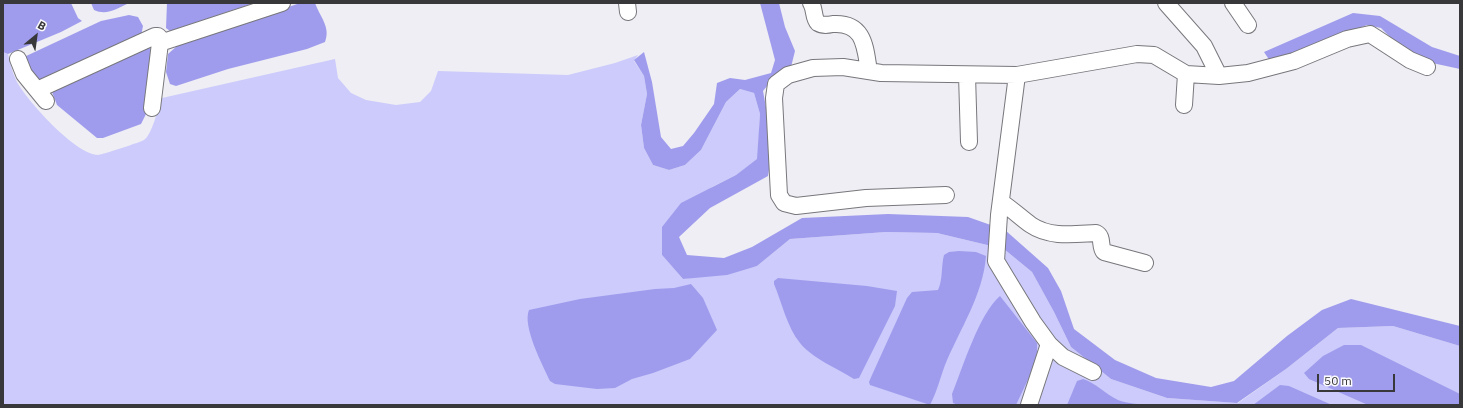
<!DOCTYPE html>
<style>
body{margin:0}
#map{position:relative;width:1463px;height:408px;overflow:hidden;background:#eeeef4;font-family:"IBM Plex Sans",sans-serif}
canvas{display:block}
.frame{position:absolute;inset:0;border:4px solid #38383a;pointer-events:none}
.north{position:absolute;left:16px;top:16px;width:40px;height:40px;-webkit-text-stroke:3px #fbfbff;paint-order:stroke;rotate:29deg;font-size:11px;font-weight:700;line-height:16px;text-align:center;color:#38383a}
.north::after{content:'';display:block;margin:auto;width:14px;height:18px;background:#38383a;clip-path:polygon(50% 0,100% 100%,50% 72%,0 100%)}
.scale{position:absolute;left:1317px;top:374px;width:78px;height:18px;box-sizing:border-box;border:2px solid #38383a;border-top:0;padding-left:5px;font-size:12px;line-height:14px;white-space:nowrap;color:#38383a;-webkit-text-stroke:3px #fbfbff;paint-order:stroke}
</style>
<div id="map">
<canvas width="1463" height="408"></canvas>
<div class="frame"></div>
<div class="north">B</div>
<div class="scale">50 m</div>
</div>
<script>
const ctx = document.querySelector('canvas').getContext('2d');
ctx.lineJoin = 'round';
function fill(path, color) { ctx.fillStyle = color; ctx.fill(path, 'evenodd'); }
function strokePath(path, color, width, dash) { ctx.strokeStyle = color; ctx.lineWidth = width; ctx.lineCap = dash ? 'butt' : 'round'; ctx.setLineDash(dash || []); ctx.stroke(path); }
fill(new Path2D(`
 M3,52L8,54C10,62 12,72 16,80C25,99 76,155 98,155C101,155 141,142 144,140C152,135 158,108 162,98L335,59L338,78L351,93L366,100L396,105L420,102L431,91L438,71L568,75L615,63L638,55L634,61L644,76L647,94L641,125L644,148L653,165L669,170L685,165L701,150L726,102L740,89L754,93L760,114L758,159L736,175L712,187L662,255L683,279L757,266L790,239L886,232L937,233L1004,249L1032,272L1054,312L1071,347L1111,379L1167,398L1238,403L1286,369L1338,328L1393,326L1460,346V405H3Z`), '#cccbfb');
fill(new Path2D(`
 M3,3H71L78,18L82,21L61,32L8,54L3,52Z
 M91,3H129C118,8 107,16 94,10Z
 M167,3H254L170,31L166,28Z
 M300,3H315C320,17 331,27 325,42L307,49L228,69L176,86L170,84L166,72L168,54L177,46Z
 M760,3H779L785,27L795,51L791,67L772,80L763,91L773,146L768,176L710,208L679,237L687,255L724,258L752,247L802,218L888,214L968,217L1005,230L1048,268L1061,291L1074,329L1115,360L1156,378L1211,387L1234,381L1287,336L1322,310L1351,299L1460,326V346L1393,326L1338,328L1286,369L1237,403L1167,398L1111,379L1071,347L1054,312L1032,272L1004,249L937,233L886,232L790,239L757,266L727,275L683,279L662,255V227L681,203L736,175L757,159L760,114L754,93L740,89L726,102L701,150L685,165L669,170L653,165L644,148L641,125L647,94L644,76L634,60L644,52L652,82L661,137L671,149L683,146L694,133L714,104L717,83L730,78L745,80L771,73L775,60Z
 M1353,13L1380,16L1432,47L1460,56V69L1423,61L1396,43L1381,28L1367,25L1270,61L1264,52Z
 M129,15L138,17L143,26L141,36L42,81H37L24,57L101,21Z
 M150,48L151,50L146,114L141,124L103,138H97L57,105L52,92L143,49Z
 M959,251L976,252L986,256C983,295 960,329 945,365C940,378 937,392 930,405L870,385L869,382L872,375L907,298L912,292L938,290C943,280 941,266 944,255L949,252Z
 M778,278L867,286L897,291L895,306L859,378L854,379C837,368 813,359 800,343C787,327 782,303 774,284V281Z
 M691,284L703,298L717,330L690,359L653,373L632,379L615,388L597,389L555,384L550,381C543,366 522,326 529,310L580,299L655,289L674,288Z
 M1000,296L1037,343V353L1032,371L1016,405H958L953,403L952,394C963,367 979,314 1000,296Z
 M1344,345H1361L1460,394V405H1368L1309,379L1304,373L1323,356Z
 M1083,379C1096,383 1105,394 1118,400C1127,404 1141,404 1151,405H1067L1077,381Z
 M1280,385L1289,386L1332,405H1253Z`), '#a09ced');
const minor = new Path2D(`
 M627,3L628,12
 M811,3C815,9 813,18 818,23C823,26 828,25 833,24C865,22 865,48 869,71
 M1166,3L1204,46L1219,76
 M1233,3L1248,25
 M18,59L24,74L37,90
 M967,75L969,142
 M1017,75L999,215L996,261L1033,322L1049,344L1063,357L1093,372
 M46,101L37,90L155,36H158L160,38V43
 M1184,105L1186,74
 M152,108L160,43L282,3
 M946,195L866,198L796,206L784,203L779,195L774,98L776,84L788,75L813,68L843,67L881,73L1017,75L1137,54L1154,55L1186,74L1219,76L1248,73L1294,61L1347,39L1370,34L1410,60L1427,67
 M1001,202C1012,209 1021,218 1031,225C1050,238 1075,234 1096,233C1104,237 1099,246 1104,252L1145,263
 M1029,405L1049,344`);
strokePath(minor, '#77777c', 18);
strokePath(minor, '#fff', 16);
</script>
